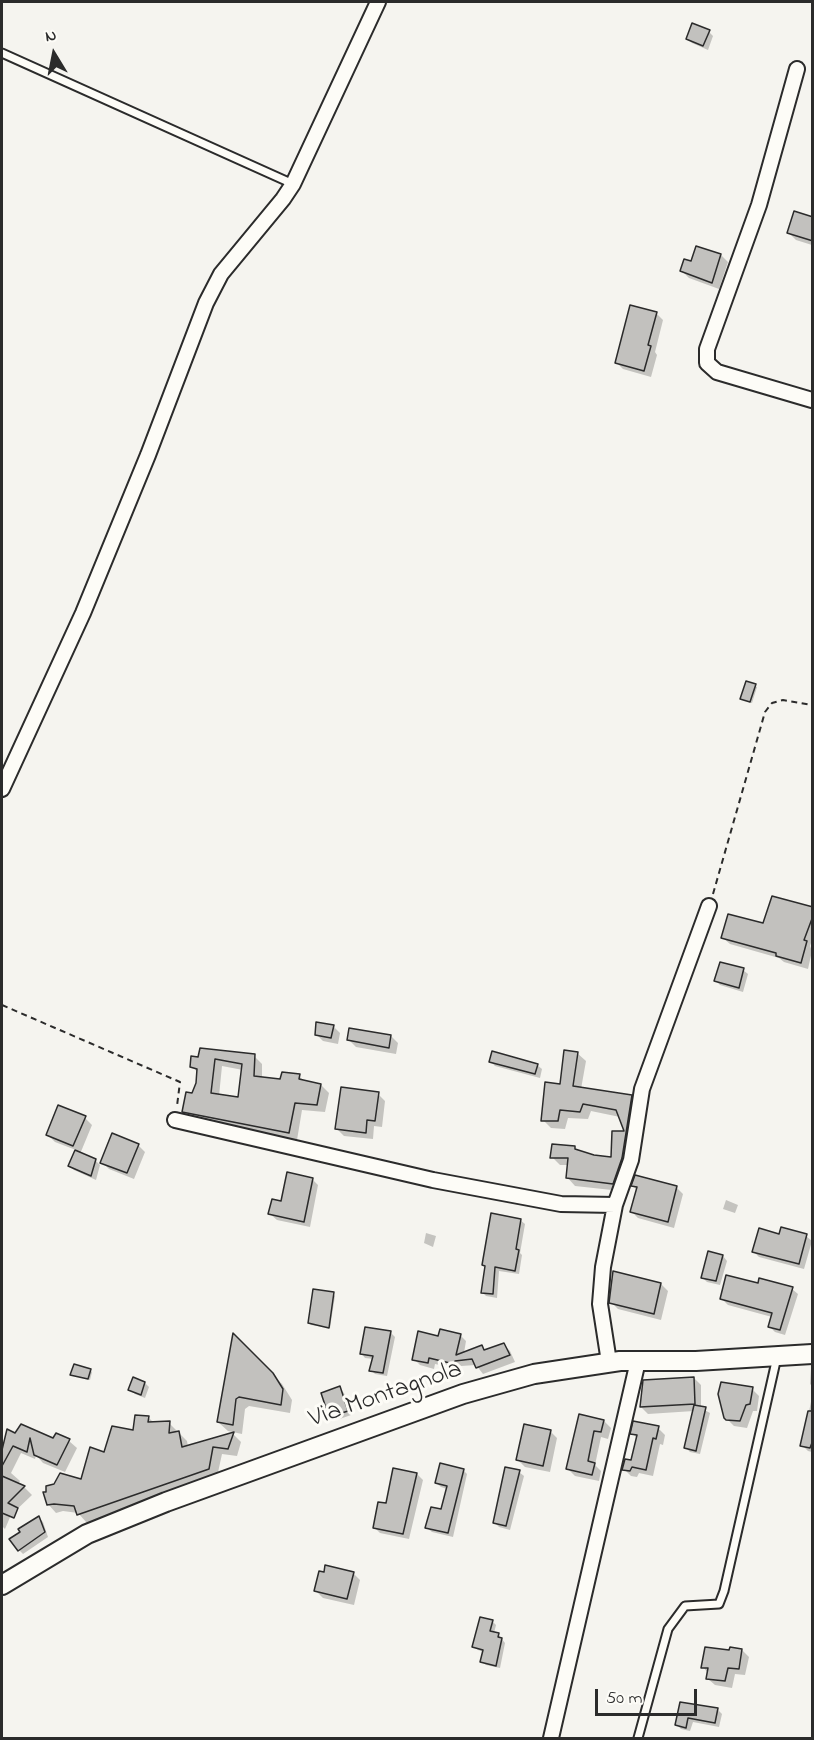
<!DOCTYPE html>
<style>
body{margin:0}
#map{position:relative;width:814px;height:1740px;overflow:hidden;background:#f5f4ef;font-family:"Indie Flower",sans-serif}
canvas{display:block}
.frame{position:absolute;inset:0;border:3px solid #2b2b2b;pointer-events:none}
.north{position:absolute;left:24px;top:24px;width:60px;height:60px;-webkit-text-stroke:4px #fdfcf7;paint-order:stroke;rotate:350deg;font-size:16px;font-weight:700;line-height:24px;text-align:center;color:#2b2b2b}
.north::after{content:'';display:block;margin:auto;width:21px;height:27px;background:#2b2b2b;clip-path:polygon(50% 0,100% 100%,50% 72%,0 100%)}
.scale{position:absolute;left:595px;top:1689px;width:102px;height:27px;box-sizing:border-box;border:3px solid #2b2b2b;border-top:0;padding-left:8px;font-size:18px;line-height:21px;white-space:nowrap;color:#2b2b2b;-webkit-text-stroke:4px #fdfcf7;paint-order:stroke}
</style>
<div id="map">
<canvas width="814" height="1740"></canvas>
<div class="frame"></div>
<div class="north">N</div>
<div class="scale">50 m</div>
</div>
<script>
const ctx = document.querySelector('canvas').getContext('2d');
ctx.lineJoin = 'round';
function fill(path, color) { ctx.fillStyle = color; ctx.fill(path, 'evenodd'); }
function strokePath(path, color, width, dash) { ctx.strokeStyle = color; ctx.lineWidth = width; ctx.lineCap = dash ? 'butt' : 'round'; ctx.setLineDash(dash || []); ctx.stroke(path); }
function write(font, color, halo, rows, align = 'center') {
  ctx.font = font + ' "Indie Flower",sans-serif'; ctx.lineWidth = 6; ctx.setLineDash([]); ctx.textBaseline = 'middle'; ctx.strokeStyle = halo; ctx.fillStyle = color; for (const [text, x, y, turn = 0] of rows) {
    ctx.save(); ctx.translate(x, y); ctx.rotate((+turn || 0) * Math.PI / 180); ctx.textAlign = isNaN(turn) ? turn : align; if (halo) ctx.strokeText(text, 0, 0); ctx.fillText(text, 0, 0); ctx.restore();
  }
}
fill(new Path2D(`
 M709,32L713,36L708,50L692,43L687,39Z
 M812,218V245L796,240L789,233Z
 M697,248L721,255L728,262L719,289L689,278L682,271L692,263Z
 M656,313L663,320L655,352L657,355L651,377L623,369L616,362Z
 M747,682L757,687L752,703L741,699Z
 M812,908V940L810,946L812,951L808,969L784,962L779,958L730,944L723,938Z
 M743,970L748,974L743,992L720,985L716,981Z
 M333,1026L340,1033L338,1044L323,1041L316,1034Z
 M391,1036L398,1043L396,1054L356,1047L349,1040Z
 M577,1053L586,1061L581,1089L631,1096L640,1104L621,1191L575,1186L567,1177L568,1165H560L552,1157L574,1148L578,1152L593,1156L613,1159L614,1132H627L620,1117L591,1111L588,1119L568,1118L565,1129L551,1128L543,1120Z
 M254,1056L262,1064V1078L281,1081L299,1076L305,1082L321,1085L329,1093L325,1112L302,1110L297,1140L191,1120L183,1112L198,1083V1073L192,1066L193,1058ZM222,1066L243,1070L240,1098L219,1096Z
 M491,1062L537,1065L542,1069L540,1078L495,1066Z
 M378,1094L385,1101L382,1127L374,1126L373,1139L344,1136L337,1129Z
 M59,1107L85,1118L92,1125L80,1154L95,1160L100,1165L96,1180L74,1170L70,1166L76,1150L55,1142L48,1135Z
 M138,1145L145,1152L134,1179L109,1169L102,1162Z
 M312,1179L318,1185L310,1227L277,1220L270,1214Z
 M633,1186L676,1187L683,1194L674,1228L638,1218L632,1212L637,1190Z
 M726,1200L738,1205L735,1213L723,1209Z
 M520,1220L525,1224L520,1253L522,1255L519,1274L499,1271L497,1298L486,1296L482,1292L487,1268L483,1265Z
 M426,1233L436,1236L433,1247L424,1243Z
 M806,1236L812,1241L804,1269L759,1257L753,1251Z
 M723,1256L727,1261L720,1285L707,1282L702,1277Z
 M661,1284L668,1291L661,1320L618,1309L611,1302Z
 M759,1285L792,1289L798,1294L785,1335L775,1332L769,1326L772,1317L728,1305L722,1299Z
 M333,1294L335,1296L330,1328L311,1325L309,1323Z
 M391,1333L395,1337L387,1376L375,1374L371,1370L374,1359L365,1358L361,1353Z
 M460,1335L466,1341L464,1353L481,1347L486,1351L504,1345L510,1351L515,1362L483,1374L476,1365L461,1366L460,1369L435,1364L434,1369L420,1365L414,1359L439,1338Z
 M234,1336L282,1384L292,1400L290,1413L249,1406L245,1409L242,1434L228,1431L218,1422Z
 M811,1369H812V1386L810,1384Z
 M90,1370L92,1372L90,1380L72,1374Z
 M694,1378L701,1385V1408L710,1413L700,1454L690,1452L686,1448L694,1411L648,1414L641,1407Z
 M145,1383L149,1387L145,1398L135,1394L130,1389Z
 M339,1388L344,1393L351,1415L334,1421L330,1416Z
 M752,1389L759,1396L757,1411H753L747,1428L734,1426L727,1419Z
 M812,1397V1452L808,1451L802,1445Z
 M580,1416L604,1421L611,1428L608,1439L601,1437L595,1465L601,1471L599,1481L575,1476L568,1469Z
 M148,1417L154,1423H169L187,1441L188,1447L233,1434L241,1442L237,1456L222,1454L217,1477L87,1523L78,1513L63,1511L56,1513L48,1504L82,1480L105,1453L134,1431Z
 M658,1428L665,1435L663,1445L660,1444L653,1476L639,1473L637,1477L631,1476L624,1469L633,1462L638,1439L632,1433Z
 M550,1431L557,1438L550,1472L525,1467L518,1460Z
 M16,1435L69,1441L77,1448L65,1472L43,1463L36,1455L35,1459L21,1453L11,1473L20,1481L18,1484L24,1487L32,1495L11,1515L5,1529L2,1526V1452Z
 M463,1470L467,1474L453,1537L432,1532L427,1528L442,1511L447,1489L441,1487L436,1483Z
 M519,1472L524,1476L510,1530L499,1527L495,1523Z
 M417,1474L423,1480L409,1539L380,1533L374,1527L387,1505Z
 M39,1518L43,1522L48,1537L23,1554L19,1550L25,1530Z
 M353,1573L360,1580L354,1605L323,1598L316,1591Z
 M492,1621L496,1625L494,1633L498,1634L505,1643L500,1668L486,1665L482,1662L484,1652L478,1650L474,1647Z
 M742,1650L749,1657L745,1675L735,1674L732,1688L715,1685L707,1678L708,1673L703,1667Z
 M681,1704L718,1710L722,1714L719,1727L693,1722L690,1731L681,1729L677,1725Z`), '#0003');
const building = new Path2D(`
 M692,23L710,30L703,46L686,39Z
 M794,211L813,217V241L787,233Z
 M696,246L721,254L712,283L680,271L684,259L691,261Z
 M630,305L657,312L648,345L651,346L644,371L615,363Z
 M746,681L756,684L750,702L740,699Z
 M772,896L813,907V916L804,940L807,941L801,963L776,956V953L721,938L728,914L763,923Z
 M720,962L744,968L739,988L714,981Z
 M316,1022L334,1025L331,1038L315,1035Z
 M349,1028L391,1035L389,1048L347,1040Z
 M200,1048L255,1054L254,1076L280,1079L282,1072L300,1074L299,1079L321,1084L317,1105L295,1103L289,1133L182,1112L186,1092L192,1093L196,1083L197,1069L190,1067L191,1056L198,1057ZM215,1059L242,1064L238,1097L211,1093Z
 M564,1050L578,1052L573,1086L632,1095L622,1158L613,1184L566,1178L568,1158H550L552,1144L575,1146V1149L594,1155L611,1157L612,1131H624L616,1110L583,1104L580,1112L560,1110L558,1121H541L545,1082L560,1084Z
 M492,1051L538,1064L535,1074L489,1062Z
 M341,1087L379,1092L375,1121L367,1120L366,1133L335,1129Z
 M58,1105L86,1116L73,1146L46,1135Z
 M112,1133L139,1144L127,1173L100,1163Z
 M75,1150L96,1159L91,1176L68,1166Z
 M287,1172L313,1178L304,1222L268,1214L272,1199L281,1201Z
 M635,1175L677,1186L668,1222L630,1212L637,1187L631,1186Z
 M491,1213L521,1219L516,1249L519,1250L515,1271L495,1267L493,1294L481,1293L485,1266L482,1265Z
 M781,1227L807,1234L799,1264L752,1252L759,1228L779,1234Z
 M708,1251L723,1255L716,1281L701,1278Z
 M613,1271L661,1283L654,1314L609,1303Z
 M726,1275L758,1283L759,1278L793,1287L780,1330L768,1327L772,1313L720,1299Z
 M313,1289L334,1292L329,1328L308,1323Z
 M365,1327L391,1331L383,1373L369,1371L373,1356L360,1354Z
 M440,1329L461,1334L456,1355L482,1345L484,1350L504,1343L510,1355L476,1368L472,1359L455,1361L454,1364L429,1358L428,1363L412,1360L418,1331L438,1336Z
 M233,1333L273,1373L283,1389L281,1405L239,1397L236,1399L233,1425L217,1422Z
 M74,1364L91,1369L88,1379L70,1375Z
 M133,1377L145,1382L141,1395L128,1390Z
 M694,1377L695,1404L640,1407L643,1380Z
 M721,1382L753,1387L750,1404L746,1405L740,1421L726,1420L724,1418L718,1394Z
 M340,1386L348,1411L329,1417L321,1393Z
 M694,1405L706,1407L696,1451L684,1448Z
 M808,1411H813V1440L810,1448L800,1446Z
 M579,1414L604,1420L601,1432L594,1431L588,1461L595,1463L592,1475L566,1469Z
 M135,1415L149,1416L148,1422L170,1421L169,1433L179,1431L182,1447L234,1432L228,1449L213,1447L209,1469L77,1515L74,1506L54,1504L47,1505L43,1492H46V1486L54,1484L60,1473L81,1479L90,1447L104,1452L112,1426L133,1430Z
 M633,1421L659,1426L656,1439L653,1438L646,1470L632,1467L630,1471L622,1470L625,1459L631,1460L637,1435L630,1434Z
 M21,1424L53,1438L56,1433L70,1439L57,1465L34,1455L30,1438L27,1452L13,1446L2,1466V1450L7,1429L15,1433Z
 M524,1424L551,1430L543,1466L516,1460Z
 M440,1463L464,1469L448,1533L425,1528L431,1507L441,1509L447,1486L435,1483Z
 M505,1467L520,1470L506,1526L493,1523Z
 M393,1468L417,1473L403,1534L373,1528L378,1502L386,1503Z
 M2,1476L25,1486L8,1503L18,1508L14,1518L2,1513Z
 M39,1516L45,1532L18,1551L9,1539L20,1532L18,1529Z
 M325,1565L354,1572L347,1599L314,1591L319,1571L324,1572Z
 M480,1617L493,1620L490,1631L499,1633L498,1637L502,1638L496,1666L480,1662L483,1650L472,1647Z
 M705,1647L729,1650L730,1647L742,1649L739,1669L728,1668L725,1681L706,1679L708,1668H701Z
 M680,1702L718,1708L715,1723L688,1718L686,1728L675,1725Z`);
fill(building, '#c2c1be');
strokePath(building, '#2b2b2b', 1.5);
const lane = new Path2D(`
 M2,53L293,184
 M638,1738L668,1629L685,1606L719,1604L724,1591L777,1357`);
const street = new Path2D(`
 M797,69L759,205L707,349V363L717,372L812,400
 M2,789L83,613L148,455L206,303L221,274L283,199L293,184L378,2
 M175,1120L433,1180L561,1204L615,1205
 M609,1362L600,1304L603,1267L615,1205L631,1160L642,1089L709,906
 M551,1738L638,1361`);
const secondary = new Path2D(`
 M2,1585L87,1534L166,1502L463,1394L534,1374L620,1361H696L812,1354`);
strokePath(lane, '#2b2b2b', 11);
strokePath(street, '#2b2b2b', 18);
strokePath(secondary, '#2b2b2b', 22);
strokePath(new Path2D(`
 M713,894L765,712L772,703L783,700L812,705
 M2,1005L180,1082L177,1106`), '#2b2b2b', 2, [6, 4.5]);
strokePath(lane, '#fdfcf7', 7);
strokePath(street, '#fdfcf7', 14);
strokePath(secondary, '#fdfcf7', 18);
write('26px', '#2b2b2b', '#fdfcf7', [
 ["Via Montagnola",386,1396,-19]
]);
</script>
